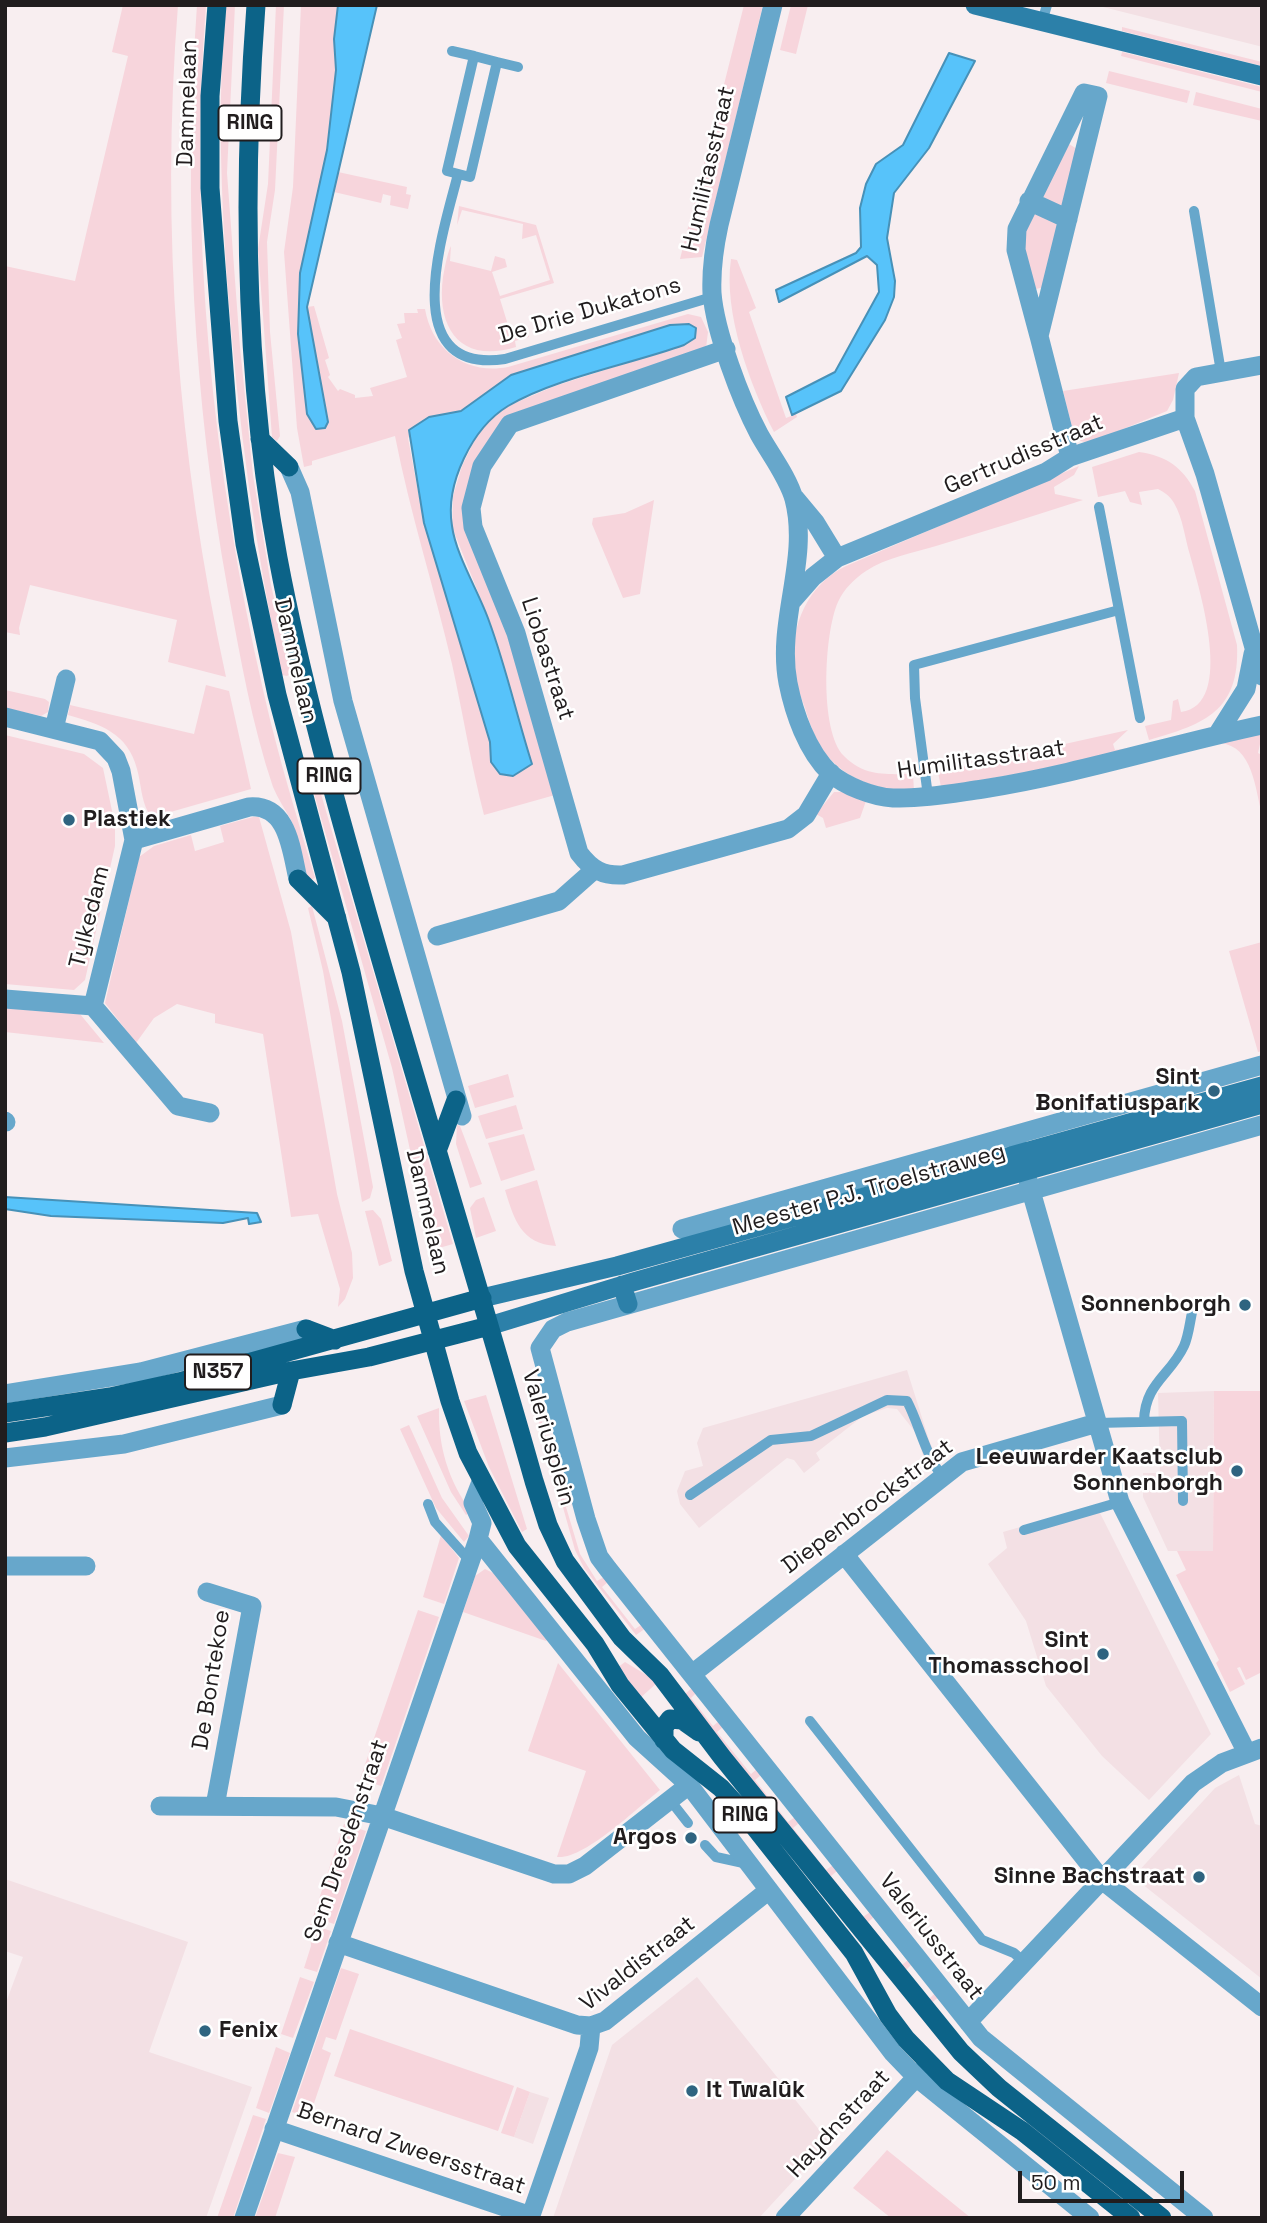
<!DOCTYPE html>
<meta charset="utf-8">
<style>
body{margin:0}
#map{position:relative;width:1267px;height:2223px;overflow:hidden;background:#f8eef0;font-family:"Space Grotesk",sans-serif}
canvas{display:block}
.frame{position:absolute;inset:0;border:7px solid #211d1e;pointer-events:none}
.scale{position:absolute;left:1018px;top:2171px;width:166px;height:32px;box-sizing:border-box;border:4px solid #211d1e;border-top:0;padding-left:9px;font-size:21px;line-height:24px;white-space:nowrap;color:#211d1e;-webkit-text-stroke:5px #fff;paint-order:stroke}
</style>
<div id="map">
<canvas width="1267" height="2223"></canvas>
<div class="frame"></div>
<div class="scale">50 m</div>
</div>
<script>
const ctx = document.querySelector('canvas').getContext('2d');
ctx.lineJoin = 'round';
function fill(path, color) { ctx.fillStyle = color; ctx.fill(path, 'evenodd'); }
function strokePath(path, color, width, dash) { ctx.strokeStyle = color; ctx.lineWidth = width; ctx.lineCap = dash ? 'butt' : 'round'; ctx.setLineDash(dash || []); ctx.stroke(path); }
function write(font, color, halo, rows, align = 'center') {
  ctx.font = font + ' "Space Grotesk",sans-serif'; ctx.lineWidth = 5; ctx.setLineDash([]); ctx.textBaseline = 'middle'; ctx.strokeStyle = halo; ctx.fillStyle = color; for (const [text, x, y, turn = 0] of rows) {
    ctx.save(); ctx.translate(x, y); ctx.rotate((+turn || 0) * Math.PI / 180); ctx.textAlign = isNaN(turn) ? turn : align; if (halo) ctx.strokeText(text, 0, 0); ctx.fillText(text, 0, 0); ctx.restore();
  }
}
fill(new Path2D(`
 M1095,5H1262V47L1259,46Z
 M907,1370L929,1440L934,1452L941,1453L926,1465L916,1433L897,1409L887,1408L863,1416L816,1453L820,1460L804,1473L794,1460L787,1458L699,1528L680,1504L677,1491L685,1471L703,1466L697,1443L703,1428Z
 M1214,1391L1213,1551H1168L1143,1497V1473H1160L1158,1393Z
 M1096,1505L1211,1734L1149,1800L1102,1756L1046,1686L1026,1621L988,1564L1007,1548L1003,1532Z
 M1239,1775L1255,1824L1262,1826V1979L1137,1880L1135,1875L1215,1788Z
 M5,1879L188,1942L149,2052L252,2087L206,2218H5V2005L23,1957L5,1951Z
 M697,1977L829,2142L759,2218H553L612,2045Z
 M530,2092L549,2098L533,2144L514,2137Z`), '#f3e0e4');
fill(new Path2D(`
 M123,5H178C160,231 178,455 226,677L168,662L177,620L30,585L19,628L20,635L5,632V266L75,281L128,56L112,52Z
 M197,5H206C188,233 213,471 264,694C278,756 297,817 315,878L310,880C299,864 299,838 291,820C285,809 278,799 273,787C252,725 240,656 228,591C193,397 183,202 197,5Z
 M226,5H235L227,173L240,347L253,475L271,585L291,673L287,676L282,675C255,548 238,421 228,291C221,196 217,101 226,5Z
 M276,5H284L275,190L267,242L270,332L280,436L277,441L272,437L258,249L268,184Z
 M301,5H338L334,39L336,70L327,150L300,273L298,334L307,414L316,428H325L328,422L307,307L314,306L329,358L325,360L330,375L328,377L338,391L340,389L355,395V398L373,396L370,388L407,377L396,340L402,338L397,324L405,323L404,313H418L417,309H425C432,350 466,375 508,367L688,314L701,317L708,332L706,348L517,412L471,476L509,636L555,795L484,815C471,765 463,714 452,664C434,587 410,513 395,436L312,461V465L304,467L297,428L284,252L293,187ZM691,342L555,386L510,405L492,417L476,437L462,466L453,496L452,527L490,622L505,678L491,761L490,742L424,523L408,438L429,417L461,411L511,375Z
 M744,5H763L702,257L680,259Z
 M791,5H808L796,54L780,50Z
 M1122,27L1262,62V66L1122,31Z
 M1122,52L1262,87V92L1121,56Z
 M1109,71L1190,91L1187,103L1106,83Z
 M1196,92L1262,109V121L1193,105Z
 M1069,144L1077,149L1061,208L1040,195Z
 M338,172L407,187L406,194L411,195L408,209L390,205L391,196L383,194L381,203L334,192Z
 M459,206L536,225L554,283L500,299L512,338L528,334L529,337L515,341L516,347C461,364 436,329 443,277C445,267 447,254 451,246L450,261L491,271L495,256L505,259L507,267L492,272L500,296L550,280L536,235L522,239L523,224L462,210L457,225Z
 M1032,212L1058,224L1044,287L1036,289L1021,247Z
 M731,259L737,260L756,308L749,312L786,418L796,414L797,417L774,432C750,385 723,312 731,259Z
 M1179,373L1173,400L1167,411L1094,441L1084,442L1075,439L1063,391Z
 M1139,452C1167,456 1182,467 1195,491L1237,645C1240,711 1205,724 1149,740L1145,726L1171,720L1173,701L1178,699L1181,712C1236,705 1199,589 1190,555C1185,539 1183,518 1174,503C1170,496 1164,492 1158,489L1139,492L1142,505L1130,502L1125,491L1098,497L1092,467Z
 M1079,466L1074,475L1054,487L1055,494L1083,500C1034,516 985,531 936,546C913,553 885,558 866,571C854,579 844,589 838,602C824,633 819,731 844,756C865,777 886,774 913,774L914,791C886,791 857,784 835,764C819,749 811,729 805,708C801,696 794,681 793,668C791,625 807,585 846,566Z
 M654,500L640,594L623,598L592,524L593,518L625,513Z
 M206,685L229,691L251,789L160,815L148,812C141,799 141,783 137,769C128,733 100,724 68,715L70,705L194,734Z
 M5,690L45,699L49,702L48,712L41,716L5,708Z
 M1128,730L1113,744L1115,750L1128,748L1085,762L941,787L938,772Z
 M1258,734L1262,735L1258,753L1262,755V814C1255,789 1253,746 1220,743Z
 M5,735L84,754L103,768L115,825V846L85,980L74,990L5,984Z
 M310,769L314,770L453,1244L432,1250L392,1068L308,772Z
 M834,792H845L866,801L860,818L826,828L823,818L816,814Z
 M253,817H259L291,932L337,1194L352,1253L353,1278L345,1299L338,1307L340,1289L318,1214L291,1217L263,1034L215,1023V1014L177,1004L154,1018L136,1043L105,1003L139,857L154,846L191,835L195,851L224,842L220,826Z
 M312,906L342,1021L373,1187L370,1198L362,1202L323,971L308,908Z
 M1262,942V1051L1258,1052L1229,951Z
 M5,1008L80,1014L104,1043L5,1032Z
 M508,1074L514,1097L475,1108L468,1086Z
 M516,1105L523,1129L486,1139L478,1116Z
 M457,1125L460,1126L482,1184L470,1188L456,1144Z
 M524,1134L535,1170L501,1181L488,1143Z
 M537,1180L556,1246C521,1244 514,1219 505,1190Z
 M484,1197L496,1231L476,1238L470,1208L476,1200Z
 M373,1210L381,1219L392,1261L379,1266L365,1211Z
 M541,1379L542,1384L532,1388L547,1440L554,1438L556,1445L549,1447L564,1499L571,1498L573,1504L566,1507L580,1554L597,1581L604,1577L608,1582L602,1587L635,1629L644,1623L646,1628L636,1635L584,1568L575,1550L528,1383Z
 M1214,1391H1262V1672L1246,1680L1240,1667L1237,1668L1245,1684L1230,1692L1216,1663L1219,1660L1176,1575L1186,1570L1177,1551H1213Z
 M486,1395L527,1529L522,1532L489,1467L464,1401Z
 M439,1408C438,1445 448,1481 471,1511L466,1515L451,1492L417,1416Z
 M409,1425L442,1498L469,1536L464,1542L436,1508L400,1429Z
 M441,1535L459,1558L444,1604L423,1597Z
 M485,1569L493,1573L550,1637L546,1641L463,1612L475,1576Z
 M418,1610L439,1617L381,1786L360,1779Z
 M625,1662L658,1682L639,1699L617,1668Z
 M558,1663L660,1790C637,1808 584,1860 557,1857L586,1771L528,1751Z
 M694,1686L698,1691L691,1698L713,1726L719,1721L723,1727L717,1732L751,1774L757,1769L761,1775L755,1780L788,1822L795,1817L799,1823L793,1828L826,1870L833,1865L837,1871L831,1876L863,1917L870,1912L874,1917L868,1922L902,1965L908,1960L911,1965L906,1970L929,1999L936,1992L940,1996L929,2005L684,1695Z
 M344,1824L366,1831L334,1924L313,1917Z
 M310,1924L331,1931L317,1972L304,1968L311,1946Z
 M341,1968L359,1974L336,2040L326,2037L322,2049L331,2053L309,2118L292,2112Z
 M300,1977L314,1982L293,2038L281,2034Z
 M350,2029L514,2086L498,2131L334,2076Z
 M276,2047L290,2053L269,2113L256,2108Z
 M517,2087L530,2092L514,2137L501,2133Z
 M253,2115L266,2119L233,2218H217Z
 M887,2150L971,2218H891L853,2188Z
 M278,2153L295,2157L275,2218H255Z`), '#f7d5dc');
const water = new Path2D(`
 M338,5H377L307,307L328,422L325,428L316,429L307,414L298,334L300,273L327,150L336,70L334,39Z
 M949,53L975,61L929,148L894,193L887,238L895,281L894,297L885,320L841,391L792,415L786,397L835,372L879,292L877,265L867,256L779,302L776,290L856,253L861,247L860,208L866,184L876,164L903,145Z
 M689,324L696,328L695,338L684,345C631,364 555,378 508,406C472,428 445,484 452,526C456,556 479,592 489,621C506,667 517,717 532,764L513,776L500,774L491,762L490,742L424,523L409,430L429,417L461,411L511,375L670,325Z
 M5,1197L257,1213L261,1222L249,1224L248,1218L223,1223L51,1216L5,1209Z`);
fill(water, '#57c3fa');
strokePath(water, '#4791b8', 2);
strokePath(new Path2D(`
 M1042,22L1047,5
 M452,51L474,56
 M474,56L497,62L470,177L447,171Z
 M497,62L518,67
 M458,174C444,230 394,375 505,359L712,297
 M1194,211L1221,372
 M1099,507L1140,718
 M928,796L915,698L914,665L1119,610
 M1144,1421C1145,1383 1170,1376 1184,1346C1189,1335 1190,1320 1193,1308
 M1097,1423L1182,1421L1183,1501
 M690,1495L771,1440L811,1436L887,1400L907,1401C920,1426 925,1455 943,1477
 M428,1504L435,1522L469,1560
 M1024,1530L1120,1502
 M810,1721L982,1940L1014,1953L1024,1962
 M670,1800L688,1823
 M705,1845L716,1857L748,1864`), '#67a7cb', 10);
strokePath(new Path2D(`
 M773,5L719,225C714,248 711,270 712,293C715,332 741,400 759,434C770,454 788,477 794,499C810,560 776,621 788,683C794,713 807,751 830,773C845,786 873,797 893,798C923,799 954,793 983,789C1078,774 1168,745 1262,725
 M1029,201L1068,219
 M1039,336L1016,250L1017,229L1084,93L1098,96L1039,336L1070,457
 M726,349L510,424L482,466L471,508L473,527L516,633L579,853C592,870 603,876 623,875L788,829L806,815L831,773
 M1185,418L1205,474L1262,676
 M289,467L300,492L343,701L462,1116
 M795,498L815,522L837,558
 M792,601L813,577L837,558L1046,472L1070,457L1185,418V389L1196,377L1262,365
 M5,717L100,741L116,758L121,771L134,840L93,1006
 M54,729L66,679
 M1217,735L1246,689L1253,654
 M134,840L249,807C288,804 291,849 298,879
 M437,936L559,901L594,870
 M5,999L93,1006L178,1106L210,1113
 M5,1121L6,1122
 M1015,1135L1120,1502L1247,1753
 M682,1229L1262,1065
 M5,1394L141,1372L306,1329
 M5,1458L124,1444L282,1405
 M478,1539L637,1738L689,1785L893,2053L916,2077L1090,2218
 M844,1554L1102,1880L1262,2007
 M5,1566H86
 M207,1592L252,1606L215,1806
 M692,1674L962,1462L1097,1423
 M160,1806L336,1807L382,1816L554,1874H569L585,1866L689,1785
 M338,1943L577,2025L591,2026
 M968,2022L1193,1783L1222,1763L1262,1748
 M274,2129L531,2216
 M244,2218L478,1539L482,1523L473,1503L481,1482
 M530,2218L589,2048L591,2026L605,2021L769,1890
 M785,2218L923,2070
 M1204,2218L981,2038L608,1569L599,1557L586,1519L540,1348L553,1329L567,1322L1262,1125`), '#67a7cb', 19);
strokePath(new Path2D(`
 M975,5L1262,76
 M622,1285L628,1304
 M482,1298L617,1266L1262,1086
 M489,1326L633,1282L1262,1104`), '#2c80a9', 19);
strokePath(new Path2D(`
 M217,5L210,96V188L228,421L245,544L277,695L351,972L414,1271L450,1401L468,1453L517,1546L595,1644L620,1685L673,1750L721,1788L742,1811L854,1953L888,2015L906,2039L947,2081L1022,2131L1131,2218
 M256,5C242,190 244,376 278,558C301,680 335,800 369,919C423,1107 481,1293 534,1481L548,1525L565,1561L622,1638L660,1675L722,1757L961,2052L999,2088L1162,2218
 M260,439L289,467
 M298,879L337,918
 M437,1151L456,1100
 M306,1329L335,1340
 M282,1405L291,1371
 M5,1413L110,1397L183,1381L482,1298
 M5,1433L45,1427L291,1371L369,1357L489,1326
 M664,1740V1727L670,1719L682,1720L699,1732`), '#0c6388', 19);
for (const [x, y, r, color] of [
 [69,820,7,"#2f6480"],
 [1214,1091,7,"#2f6480"],
 [1245,1305,7,"#2f6480"],
 [1237,1471,7,"#2f6480"],
 [1103,1654,7,"#2f6480"],
 [691,1838,7,"#2f6480"],
 [1199,1877,7,"#2f6480"],
 [205,2031,7,"#2f6480"],
 [692,2091,7,"#2f6480"]
]) { const dot = new Path2D(); dot.arc(x, y, r, 0, 2 * Math.PI); ctx.fillStyle = color; ctx.fill(dot); strokePath(dot, '#fff', 2.5); }
for (const [x, y, w] of [
 [250,123,63],
 [329,776,63],
 [218,1372,66],
 [745,1815,63]
]) { const box = new Path2D(); box.roundRect(x - w / 2, y - 17.5, w, 35, 5); ctx.fillStyle = '#fff'; ctx.fill(box); strokePath(box, '#211d1e', 2); }
write('bold 21px', '#211d1e', null, [
 ["RING",250,123],
 ["RING",329,776],
 ["N357",218,1372],
 ["RING",745,1815]
]);
write('23px', '#211d1e', '#fff', [
 ["Dammelaan",188,103,-88],
 ["Humilitasstraat",709,169,-77],
 ["De Drie Dukatons",590,311,-16],
 ["Gertrudisstraat",1024,455,-23],
 ["Liobastraat",547,659,72],
 ["Dammelaan",295,661,77],
 ["Humilitasstraat",981,760,-8],
 ["Tylkedam",90,917,-76],
 ["Meester P.J. Troelstraweg",869,1190,-16],
 ["Dammelaan",427,1212,77],
 ["Valeriusplein",548,1438,74],
 ["Diepenbrockstraat",868,1507,-37],
 ["De Bontekoe",212,1680,-81],
 ["Sem Dresdenstraat",347,1841,-71],
 ["Valeriusstraat",931,1937,52],
 ["Vivaldistraat",638,1964,-38],
 ["Haydnstraat",839,2124,-47],
 ["Bernard Zweersstraat",411,2149,19]
]);
write('bold 23px', '#211d1e', '#fff', [
 ["Plastiek",83,820,"left"],
 ["Sint",1200,1078],
 ["Bonifatiuspark",1200,1104],
 ["Sonnenborgh",1231,1305],
 ["Leeuwarder Kaatsclub",1223,1458],
 ["Sonnenborgh",1223,1484],
 ["Sint",1089,1641],
 ["Thomasschool",1089,1667],
 ["Argos",677,1838],
 ["Sinne Bachstraat",1185,1877],
 ["Fenix",219,2031,"left"],
 ["It Twalûk",706,2091,"left"]
], 'right');
</script>
